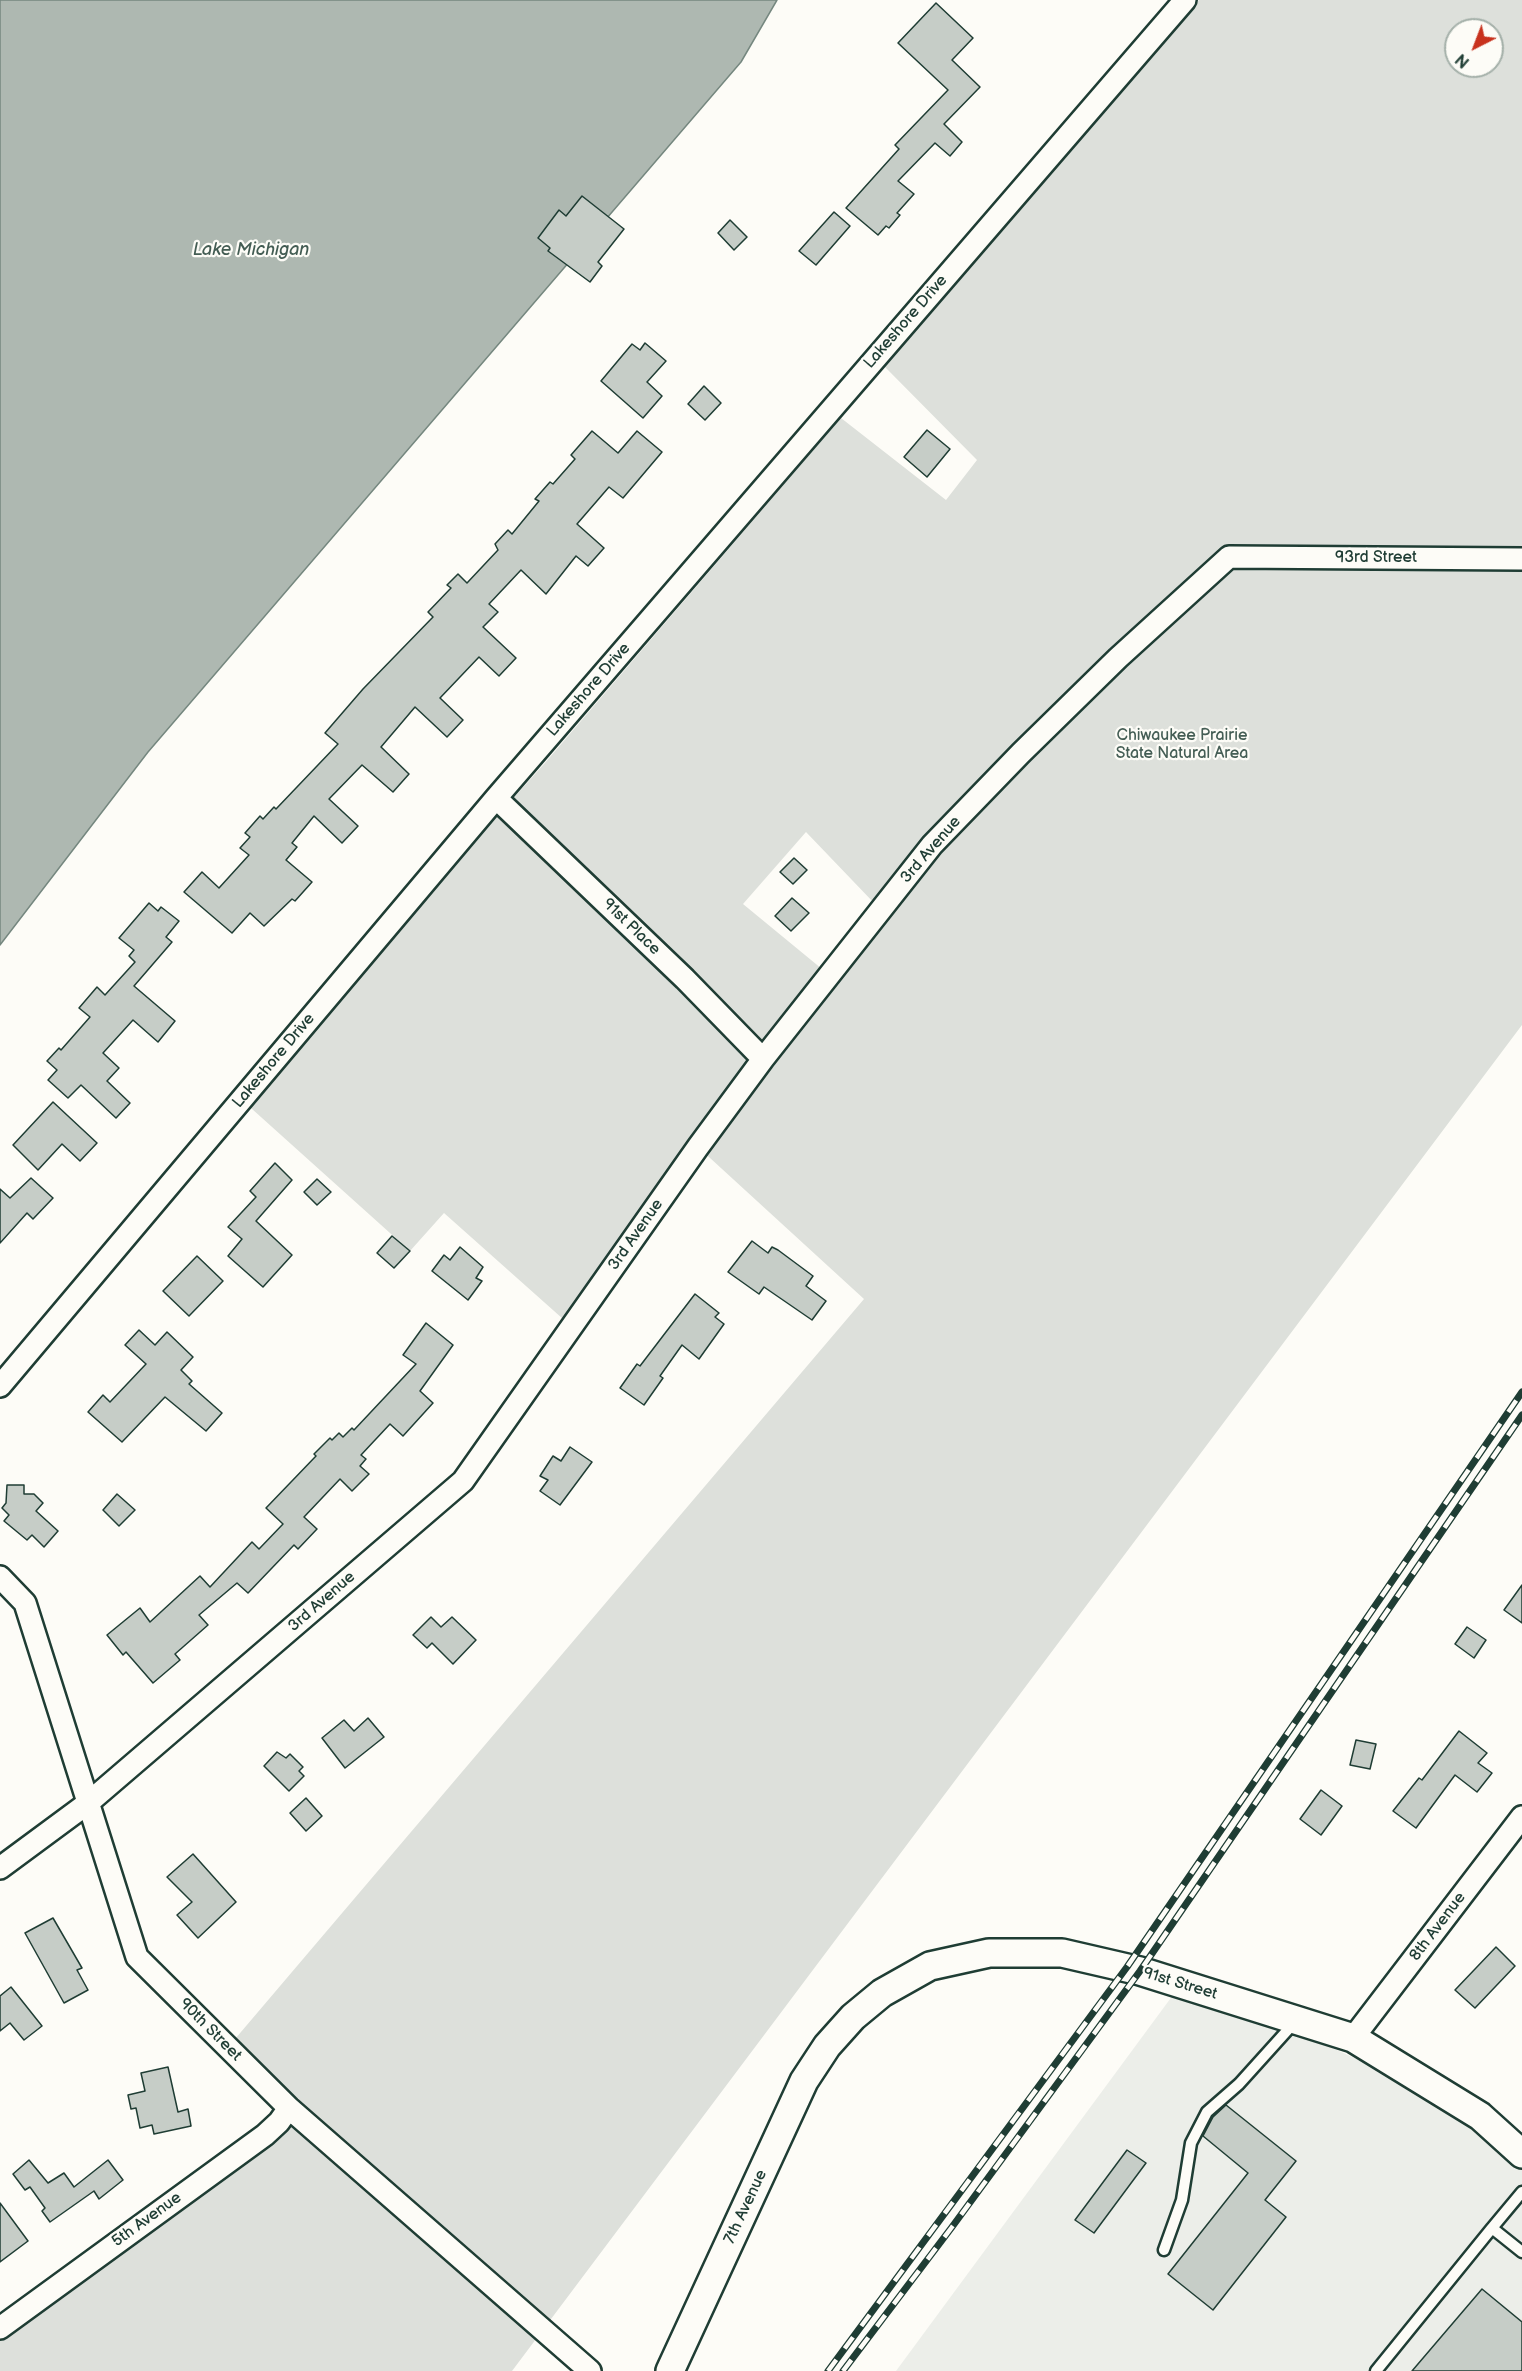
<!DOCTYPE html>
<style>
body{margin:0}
#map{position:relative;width:1522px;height:2371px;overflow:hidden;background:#fdfcf7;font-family:"Balsamiq Sans",sans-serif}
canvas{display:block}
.north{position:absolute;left:1444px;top:18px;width:60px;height:60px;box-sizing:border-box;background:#fdfcf7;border:2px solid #a4b0a9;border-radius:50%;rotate:222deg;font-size:16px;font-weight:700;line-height:24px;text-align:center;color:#1f3d34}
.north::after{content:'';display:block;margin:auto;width:21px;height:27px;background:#c8321e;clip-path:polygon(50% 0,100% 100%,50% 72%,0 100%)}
</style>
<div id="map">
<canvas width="1522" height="2371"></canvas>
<div class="north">N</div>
</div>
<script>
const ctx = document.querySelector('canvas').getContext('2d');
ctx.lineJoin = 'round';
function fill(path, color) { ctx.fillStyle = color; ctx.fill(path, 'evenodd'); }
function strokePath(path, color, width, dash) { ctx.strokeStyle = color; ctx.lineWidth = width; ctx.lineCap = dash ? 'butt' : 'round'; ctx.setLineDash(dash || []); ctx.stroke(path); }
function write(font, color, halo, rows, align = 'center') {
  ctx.font = font + ' "Balsamiq Sans",sans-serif'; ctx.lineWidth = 4.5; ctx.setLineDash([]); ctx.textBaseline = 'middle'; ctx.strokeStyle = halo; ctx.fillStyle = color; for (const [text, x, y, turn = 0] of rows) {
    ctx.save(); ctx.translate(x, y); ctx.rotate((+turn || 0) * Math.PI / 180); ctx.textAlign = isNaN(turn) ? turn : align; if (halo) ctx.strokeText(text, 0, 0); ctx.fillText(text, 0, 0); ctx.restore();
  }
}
fill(new Path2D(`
 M1173,1995L1244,2016L1319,2042L1361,2061L1419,2093L1474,2129L1522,2168V2371H896Z`), '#eceee9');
fill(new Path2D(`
 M1199,0H1522V1025L512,2371H0V2338L311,2112L235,2039L864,1299L698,1147L572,1327L444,1213L410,1251L242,1100L544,764L841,418L946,500L977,460L884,366ZM1456,30H1492V66H1456ZM806,832L875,904L822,969L743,904Z`), '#dde0db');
const water = new Path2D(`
 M0,0H777L741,62L148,752L0,945Z`);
fill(water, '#aeb8b1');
strokePath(water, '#75877f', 1.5);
const building = new Path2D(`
 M936,3L973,38L952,60L980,87L944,124L962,142L950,156L935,143L898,181L914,194L897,213L900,215L889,228L886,226L878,235L846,208L899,149L895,145L948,90L898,43Z
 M582,196L624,229L598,262L602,266L590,282L548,251L550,248L538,238L559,210L566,216Z
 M834,212L850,226L816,265L799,251Z
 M730,220L747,237L734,250L718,233Z
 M645,343L666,361L647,382L662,396L643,418L601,381L632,344L640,350Z
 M704,386L721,403L705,420L688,404Z
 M927,430L950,449L927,477L904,457Z
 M592,431L618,453L637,431L662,452L623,498L609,487L577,524L604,548L588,566L576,556L546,594L521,570L489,604L498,612L483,627L516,658L499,676L479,657L440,698L463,720L447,737L415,707L381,747L409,774L393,792L362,765L329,799L358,826L342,843L314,816L292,843L297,847L286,860L312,882L295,901L292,899L264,926L250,913L232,933L184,892L202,872L219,888L249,855L240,848L250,837L245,833L260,816L263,819L274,807L276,809L338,744L325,733L363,689L433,617L428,612L451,588L447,585L458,574L467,583L498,550L495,544L508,530L512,534L539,501L535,499L550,482L553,484L575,459L571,455Z
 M794,858L807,870L793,884L780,872Z
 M792,898L809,913L791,931L775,916Z
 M149,903L158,911L161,907L179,921L166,937L172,942L134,986L175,1021L158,1042L133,1020L103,1053L119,1068L107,1081L130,1103L116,1118L81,1085L68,1098L48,1080L57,1070L47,1061L59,1048L61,1050L90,1017L79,1008L97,987L105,995L135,962L129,956L134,950L119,938Z
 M53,1102L97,1143L80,1161L62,1144L38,1170L13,1145Z
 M275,1163L292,1180L256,1221L292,1255L263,1287L228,1256L242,1239L228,1227L256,1197L250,1191Z
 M31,1178L53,1198L33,1219L27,1213L0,1243V1189L10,1198Z
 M317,1179L331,1192L317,1205L304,1192Z
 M392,1236L410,1251L394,1268L377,1253Z
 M752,1241L768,1253L772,1247L778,1250L813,1276L806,1286L826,1301L812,1320L764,1287L759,1294L728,1272Z
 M460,1247L483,1267L476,1278L482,1281L468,1300L432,1271L444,1255L450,1260Z
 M197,1256L223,1281L189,1316L163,1291Z
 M695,1294L719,1313L715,1317L724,1324L699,1359L682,1345L660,1376L663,1378L644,1405L620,1388L637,1364L640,1366Z
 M426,1323L453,1345L420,1391L433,1403L403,1436L390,1424L361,1455L366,1459L360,1466L369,1474L352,1491L340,1479L304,1517L317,1529L298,1549L294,1545L248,1593L237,1583L199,1615L208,1625L175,1654L180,1660L153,1683L126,1652L123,1655L107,1635L140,1608L150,1622L200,1576L210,1587L252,1542L259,1549L283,1524L266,1508L316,1456L314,1454L330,1438L332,1440L339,1433L343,1437L352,1428L354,1430L416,1364L403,1355Z
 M139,1330L155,1345L167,1332L193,1357L181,1370L192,1381L189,1384L222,1413L206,1431L165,1397L122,1442L88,1412L103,1395L110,1402L146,1364L125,1345Z
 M570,1447L592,1462L560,1505L540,1491L548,1480L540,1476L553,1456L561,1461Z
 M7,1485H24V1494H34L43,1503L36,1511L58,1531L44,1547L32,1535L27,1540L4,1521L9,1515L2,1508L6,1503Z
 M117,1494L135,1510L119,1526L103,1510Z
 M1522,1585V1623L1504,1610Z
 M431,1617L441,1627L452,1617L476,1640L453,1664L432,1643L427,1648L413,1635Z
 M1467,1627L1486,1640L1474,1658L1455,1644Z
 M368,1718L384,1737L345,1768L322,1738L344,1720L354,1731Z
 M1459,1731L1487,1753L1478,1763L1492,1773L1477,1792L1455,1775L1416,1828L1393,1811L1419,1778L1422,1780Z
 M1356,1740L1376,1744L1370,1769L1350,1765Z
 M277,1752L286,1758L290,1754L303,1767L299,1771L304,1776L289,1791L264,1766Z
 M1321,1790L1342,1806L1321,1835L1300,1819Z
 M306,1798L322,1816L306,1831L290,1813Z
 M193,1854L236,1902L198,1938L177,1915L192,1902L167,1877Z
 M53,1918L82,1968L77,1970L88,1990L64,2003L25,1933Z
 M1496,1947L1515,1966L1475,2008L1455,1990Z
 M11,1987L42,2026L24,2040L10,2023L0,2031V1996Z
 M168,2067L178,2112L188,2109L191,2126L154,2134L152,2125L140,2128L136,2108L131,2109L128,2095L145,2091L141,2073Z
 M1226,2105L1296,2161L1265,2200L1286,2217L1213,2310L1168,2274L1248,2173L1203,2136L1213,2117Z
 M1127,2150L1146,2163L1094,2233L1075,2220Z
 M29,2160L48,2183L64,2173L74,2187L108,2160L123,2180L99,2199L94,2191L50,2222L42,2211L45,2208L30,2187L25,2190L13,2174Z
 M0,2203L28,2241L0,2262Z
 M1482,2289L1522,2322V2371H1412Z`);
fill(building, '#c6cdc7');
strokePath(building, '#1f3d34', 1.5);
const service = new Path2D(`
 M1522,2192L1492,2228L1522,2252
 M1164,2250L1182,2200L1191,2143L1207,2112L1239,2084L1294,2023
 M1376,2371L1492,2228`);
const minor = new Path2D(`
 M496,798L685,979L763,1059
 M0,1386L496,798L1185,0
 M0,1577L25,1603L137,1957L289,2108L590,2371
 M0,1868L88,1803L463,1481L698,1147L763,1059L932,845L1021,753L1118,658L1229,557L1522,559
 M1353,2038L1522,1817
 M0,2328L265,2135L279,2122L289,2108`);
const tertiary = new Path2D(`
 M670,2371L804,2081L827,2046L853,2017L882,1993L930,1966L989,1953H1062L1140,1971L1353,2038L1480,2116L1522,2154`);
strokePath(service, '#1f3d34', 15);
strokePath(minor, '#1f3d34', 26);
strokePath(tertiary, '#1f3d34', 32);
strokePath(service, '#fdfcf7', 10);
strokePath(minor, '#fdfcf7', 21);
strokePath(tertiary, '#fdfcf7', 27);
const rail = new Path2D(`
 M828,2371L1127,1967L1522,1392
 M843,2371L952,2227L1140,1971L1522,1415`);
strokePath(rail, '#1f3d34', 7);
strokePath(rail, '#fdfcf7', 4.5, [14]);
write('16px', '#1f3d34', '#fdfcf7', [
 ["Lakeshore Drive",906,322,-49],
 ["93rd Street",1376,558],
 ["Lakeshore Drive",589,690,-49],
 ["3rd Avenue",931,850,-49],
 ["91st Place",631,927,44],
 ["Lakeshore Drive",274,1061,-50],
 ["3rd Avenue",636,1235,-55],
 ["3rd Avenue",322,1602,-41],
 ["8th Avenue",1438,1927,-53],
 ["91st Street",1180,1984,17],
 ["90th Street",210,2030,45],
 ["7th Avenue",746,2207,-65],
 ["5th Avenue",147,2220,-36]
]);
write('16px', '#455e55', '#fdfcf7', [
 ["Chiwaukee Prairie",1182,736],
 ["State Natural Area",1182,754]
]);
write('italic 18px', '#435c53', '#fdfcf7', [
 ["Lake Michigan",251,250]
]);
</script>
